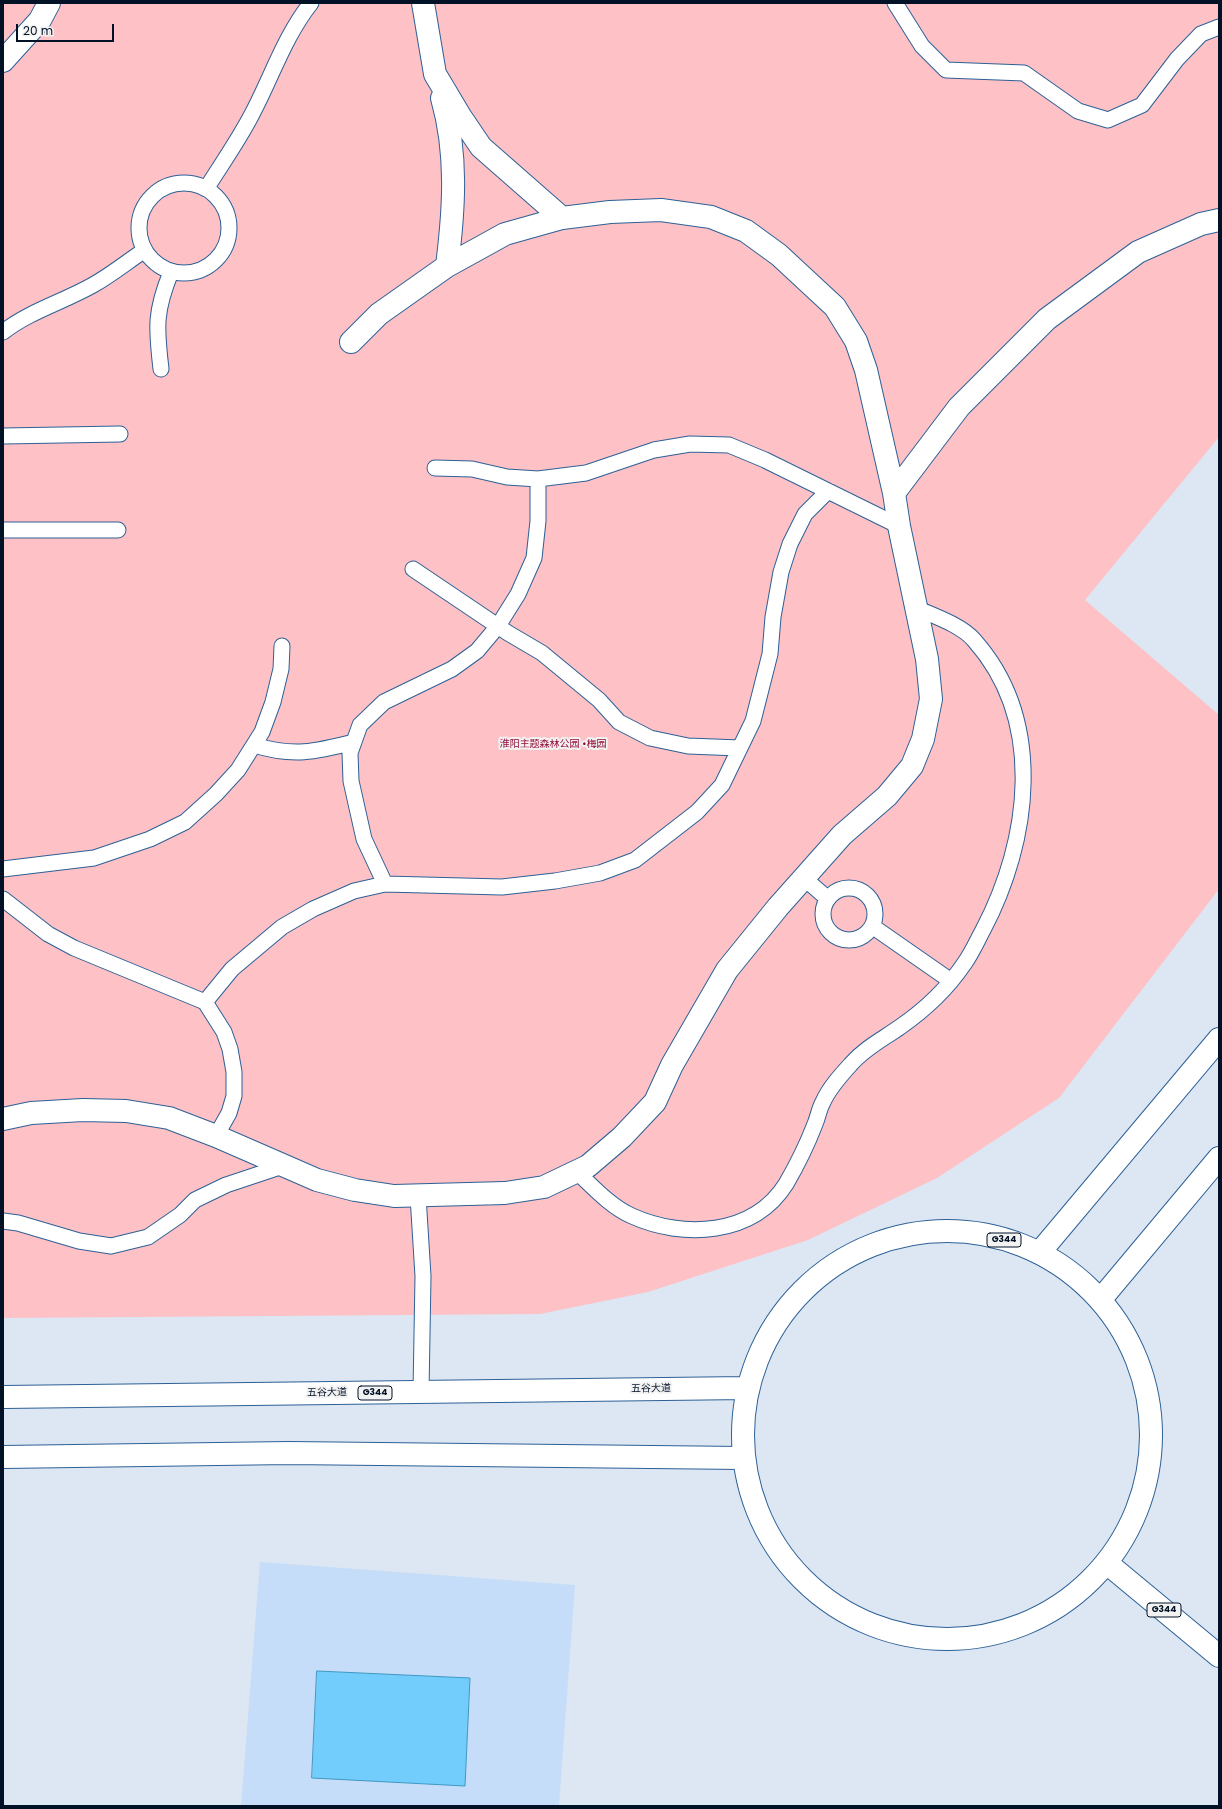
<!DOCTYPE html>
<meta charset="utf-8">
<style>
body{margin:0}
#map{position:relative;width:1222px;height:1809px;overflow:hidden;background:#dce7f3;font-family:Poppins,sans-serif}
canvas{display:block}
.frame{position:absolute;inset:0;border:4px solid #011227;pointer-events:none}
.scale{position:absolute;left:16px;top:24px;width:98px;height:18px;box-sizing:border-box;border:2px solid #011227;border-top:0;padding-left:5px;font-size:12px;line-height:14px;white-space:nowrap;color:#011227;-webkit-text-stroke:3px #f2f2f2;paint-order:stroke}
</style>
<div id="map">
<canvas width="1222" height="1809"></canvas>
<div class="frame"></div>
<div class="scale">20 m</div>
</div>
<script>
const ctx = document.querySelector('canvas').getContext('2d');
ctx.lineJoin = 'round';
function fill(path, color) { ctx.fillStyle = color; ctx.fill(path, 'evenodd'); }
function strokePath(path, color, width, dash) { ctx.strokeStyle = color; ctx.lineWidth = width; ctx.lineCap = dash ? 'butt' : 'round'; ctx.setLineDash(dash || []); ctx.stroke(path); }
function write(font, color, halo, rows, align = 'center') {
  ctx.font = font + ' Poppins,"Noto Sans SC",sans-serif'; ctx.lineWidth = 4; ctx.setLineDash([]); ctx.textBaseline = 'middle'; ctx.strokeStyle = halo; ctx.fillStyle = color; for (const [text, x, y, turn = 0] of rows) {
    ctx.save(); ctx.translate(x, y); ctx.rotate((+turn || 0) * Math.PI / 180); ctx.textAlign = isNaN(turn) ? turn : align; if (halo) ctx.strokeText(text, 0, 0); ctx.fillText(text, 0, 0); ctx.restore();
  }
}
fill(new Path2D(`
 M260,1562L575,1585L559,1806H241Z`), '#c5ddf8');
fill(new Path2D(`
 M3,3H1219V437L1085,600L1219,715V889L1059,1098L937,1178L808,1240L648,1292L540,1314L3,1318Z`), '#fdc1c6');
const building = new Path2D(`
 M317,1671L470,1678L465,1786L312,1778Z`);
fill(building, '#72cdfc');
strokePath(building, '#4198c2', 1);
const lane = new Path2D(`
 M895,3L922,46L946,70L1024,73L1078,111L1108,120L1142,105L1177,59L1201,34L1219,27
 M139 228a45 45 0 1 1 90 0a45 45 0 1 1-90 0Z
 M206,189C221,165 238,141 251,116C271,79 284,37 311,3
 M3,332C30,311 63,302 93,285C111,275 128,261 145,250
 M161,369C156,327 155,311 171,272
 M3,436L120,434
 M435,468L472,469L507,477L538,479L586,473L654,450L690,444L729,445L765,460L899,526
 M3,530H118
 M413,569L508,633L542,653L599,700L619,722L650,738L688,746L740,748
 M254,745C293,757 315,752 354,742
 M3,869L94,858L150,839L185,822L216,794L238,770L262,732L273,702L281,669L282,646
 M805,879L828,899
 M385,884L364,839L351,781L350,753L360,725L384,702L452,669L477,651L498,626L518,594L534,558L538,521V479
 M823 914a26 26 0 1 1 52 0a26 26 0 1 1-52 0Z
 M3,899L48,934L74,948L205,1002L224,1032L230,1049L234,1072V1096L229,1113L216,1136
 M872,926L951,981
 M205,1002L232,969L282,927L313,909L354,891L385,884L502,887L555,881L600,873L635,860L697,812L722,785L753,721L770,654L773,617L781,572L790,544L805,514L828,491
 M576,1171C593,1187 611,1207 632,1216C683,1239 753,1236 786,1184C797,1165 807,1145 815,1124C818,1117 819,1109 823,1102C829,1088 841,1075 851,1064C865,1048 883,1039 900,1027C926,1009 947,989 964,964C972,953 977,941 983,930C1030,841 1046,721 974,640C961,625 934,616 916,608
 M418,1196L423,1276L421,1392
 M3,1221L18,1223L79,1241L111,1246L148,1237L180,1215L195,1200L226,1185L283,1166`);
const street = new Path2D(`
 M423,3L435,74L460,116L481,147L562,218
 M3,61L40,20L49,3
 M442,98C458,154 454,210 447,266
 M894,493L959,407L1047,319L1138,252L1201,224L1219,220
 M3,1119L31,1113L83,1110L126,1111L169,1118L216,1136L317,1180L355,1190L394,1196L505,1193L544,1187L588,1166L622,1137L655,1102L672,1065L727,970L778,907L842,835L887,796L912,766L923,739L931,699L927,659L899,526L894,493L866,370L856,341L835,307L779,255L746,231L711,217L661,210L610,212L562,218L505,234L447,266L379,314L351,342`);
const highway = new Path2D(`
 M743 1435a204 204 0 1 1 408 0a204 204 0 1 1-408 0Z
 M1040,1252L1219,1039
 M1101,1299L1219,1158
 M3,1397L746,1388
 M3,1457L289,1453L742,1458
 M1108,1564L1219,1656`);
strokePath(lane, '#2d6096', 17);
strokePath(street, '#2d6096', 24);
strokePath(highway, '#2d6096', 24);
strokePath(lane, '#fff', 15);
strokePath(street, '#fff', 22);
strokePath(highway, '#fff', 22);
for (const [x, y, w] of [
 [1004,1240,34],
 [375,1393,34],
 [1164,1610,34]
]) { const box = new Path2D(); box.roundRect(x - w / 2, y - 7, w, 14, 3); ctx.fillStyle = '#f2f2f2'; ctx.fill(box); strokePath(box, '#011227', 1); }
write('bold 9px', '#011227', null, [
 ["G344",1004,1240],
 ["G344",375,1393],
 ["G344",1164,1610]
]);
write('10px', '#950b37', '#f2f2f2', [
 ["淮阳主题森林公园 •梅园",553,744]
]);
write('10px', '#011227', '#f2f2f2', [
 ["五谷大道",651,1389,-1],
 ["五谷大道",327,1393,-1]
]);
</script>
